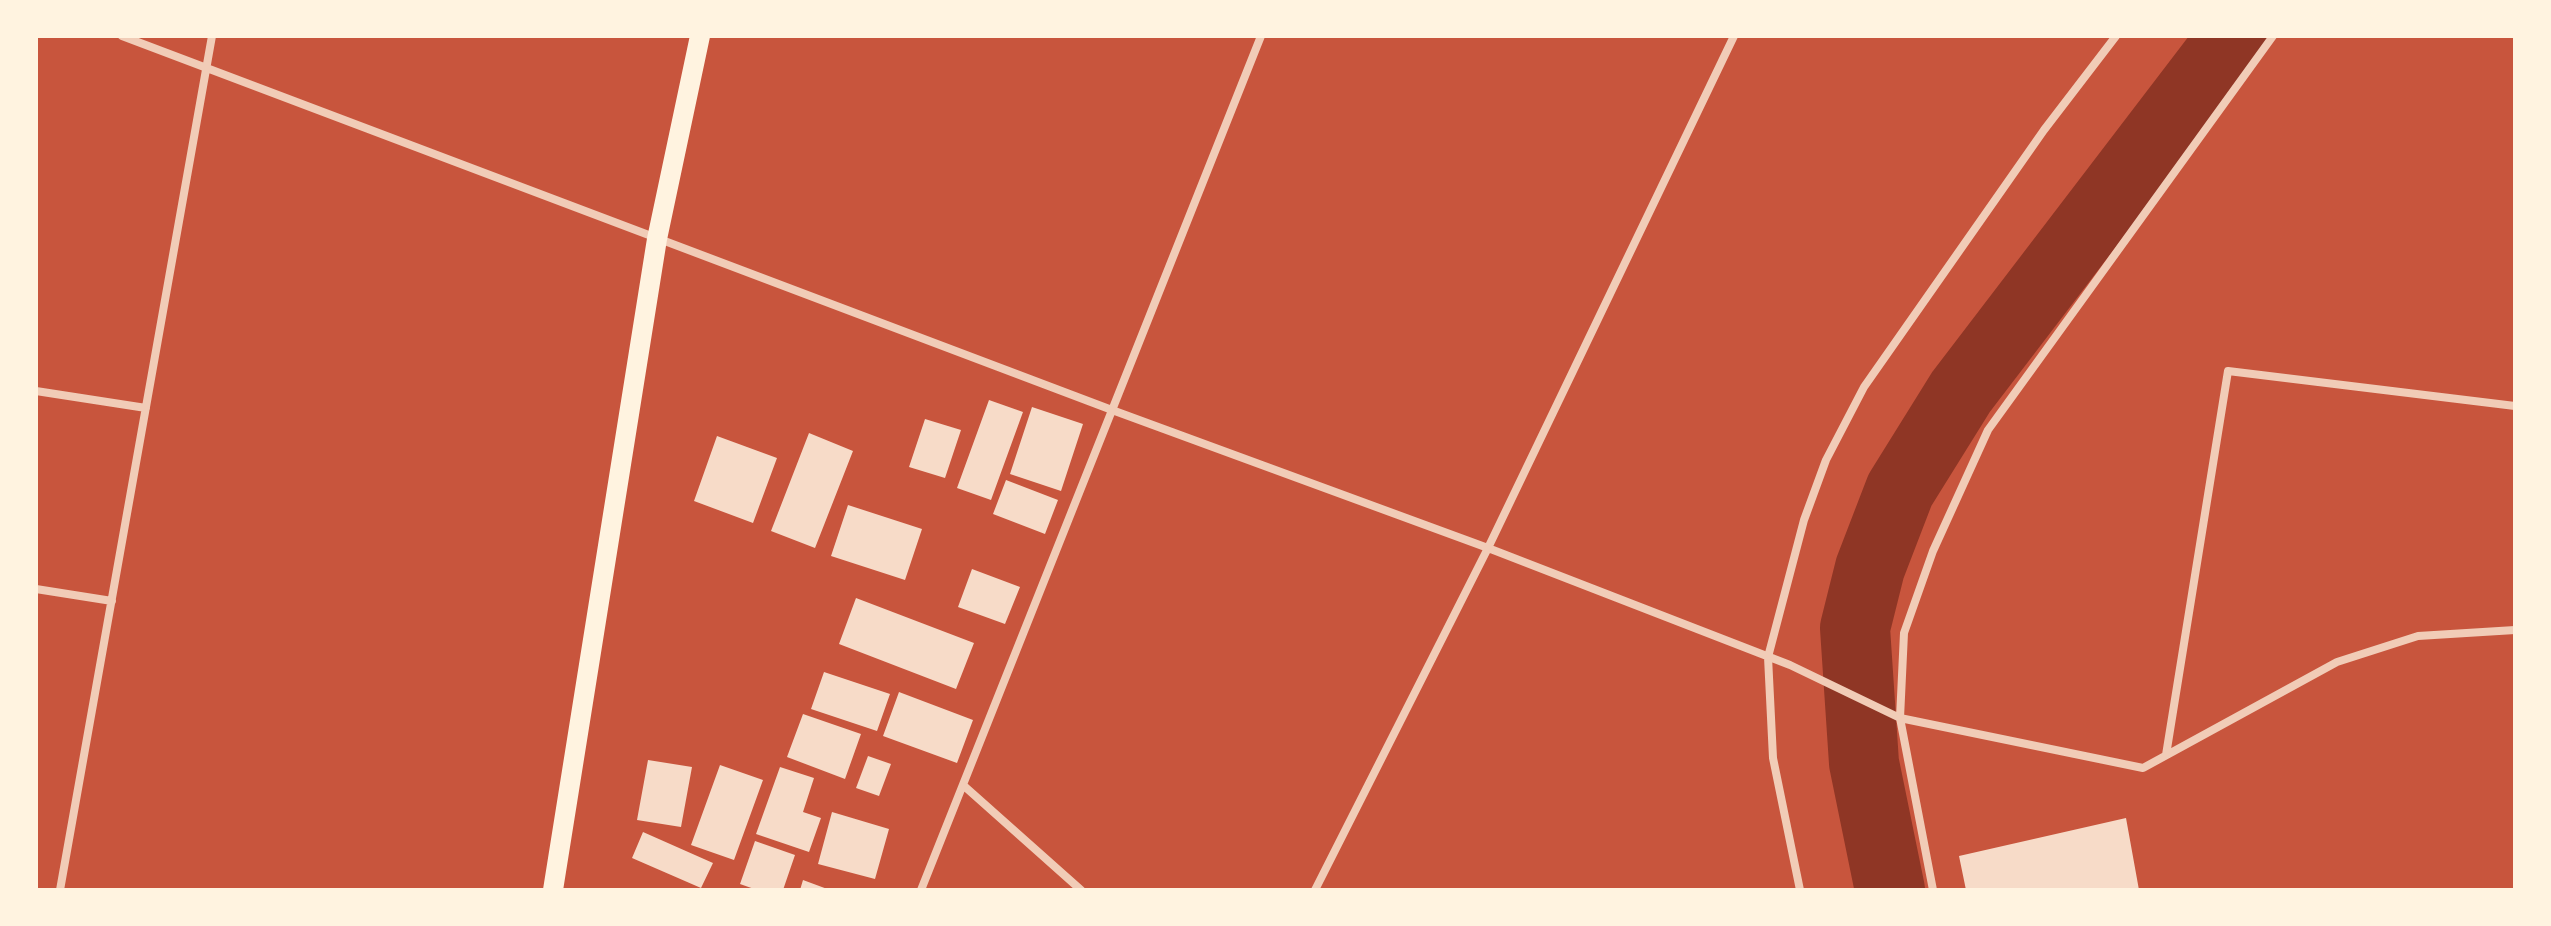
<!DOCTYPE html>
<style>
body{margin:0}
#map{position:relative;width:2551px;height:926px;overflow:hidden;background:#c8553d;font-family:Mulish,sans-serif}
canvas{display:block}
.frame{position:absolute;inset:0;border:38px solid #fff3e0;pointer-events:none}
</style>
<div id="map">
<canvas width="2551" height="926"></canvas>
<div class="frame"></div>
</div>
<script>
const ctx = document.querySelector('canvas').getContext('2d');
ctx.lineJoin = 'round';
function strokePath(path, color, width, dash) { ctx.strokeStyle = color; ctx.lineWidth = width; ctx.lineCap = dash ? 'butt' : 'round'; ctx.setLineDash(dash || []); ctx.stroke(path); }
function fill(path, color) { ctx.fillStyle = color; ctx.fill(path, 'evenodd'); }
strokePath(new Path2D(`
 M1890,890L1864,763L1855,628L1870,568L1900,490L1961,392L2233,36`), '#8f3625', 70);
fill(new Path2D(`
 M989,400L1023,412L991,500L957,488Z
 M1032,407L1083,424L1061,491L1010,474Z
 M925,419L961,430L945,478L909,467Z
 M809,433L853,451L815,548L771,531Z
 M717,436L777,458L753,523L694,501Z
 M1006,480L1058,500L1045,534L993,514Z
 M848,505L922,529L905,580L831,556Z
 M972,569L1020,587L1005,624L958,607Z
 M856,598L974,643L956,689L839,644Z
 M824,672L890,694L877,731L811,709Z
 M899,692L973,720L957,763L883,736Z
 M803,714L861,734L845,779L787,757Z
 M868,756L891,764L879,796L856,788Z
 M648,760L692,767L681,827L637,820Z
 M720,765L763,780L734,860L691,845Z
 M780,767L814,778L803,812L821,818L809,852L756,834Z
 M832,812L889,829L875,879L818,864Z
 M2126,818L2139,890H1966L1959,856Z
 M643,832L713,863L701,888L632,858Z
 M755,841L795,855L783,890H757L740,884Z
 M803,880L830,890H800Z`), '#f7dbc8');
strokePath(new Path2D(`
 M122,36L1112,410L1488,548L1790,665L1900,718L2143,768L2337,662L2418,636L2515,630
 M36,391L146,408
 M36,589L112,601
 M2166,755L2228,371L2515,406
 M963,785L1081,890
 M60,890L212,36
 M921,890L1261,36
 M1315,890L1488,548L1734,36
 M1800,890L1773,758L1768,657L1804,520L1826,460L1864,387L2044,130L2116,36
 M1933,890L1900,718L1904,633L1933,551L1988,430L2273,36`), '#f1ccb7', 8);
strokePath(new Path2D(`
 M553,890L657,239L700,36`), '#fff3e0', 20);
</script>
